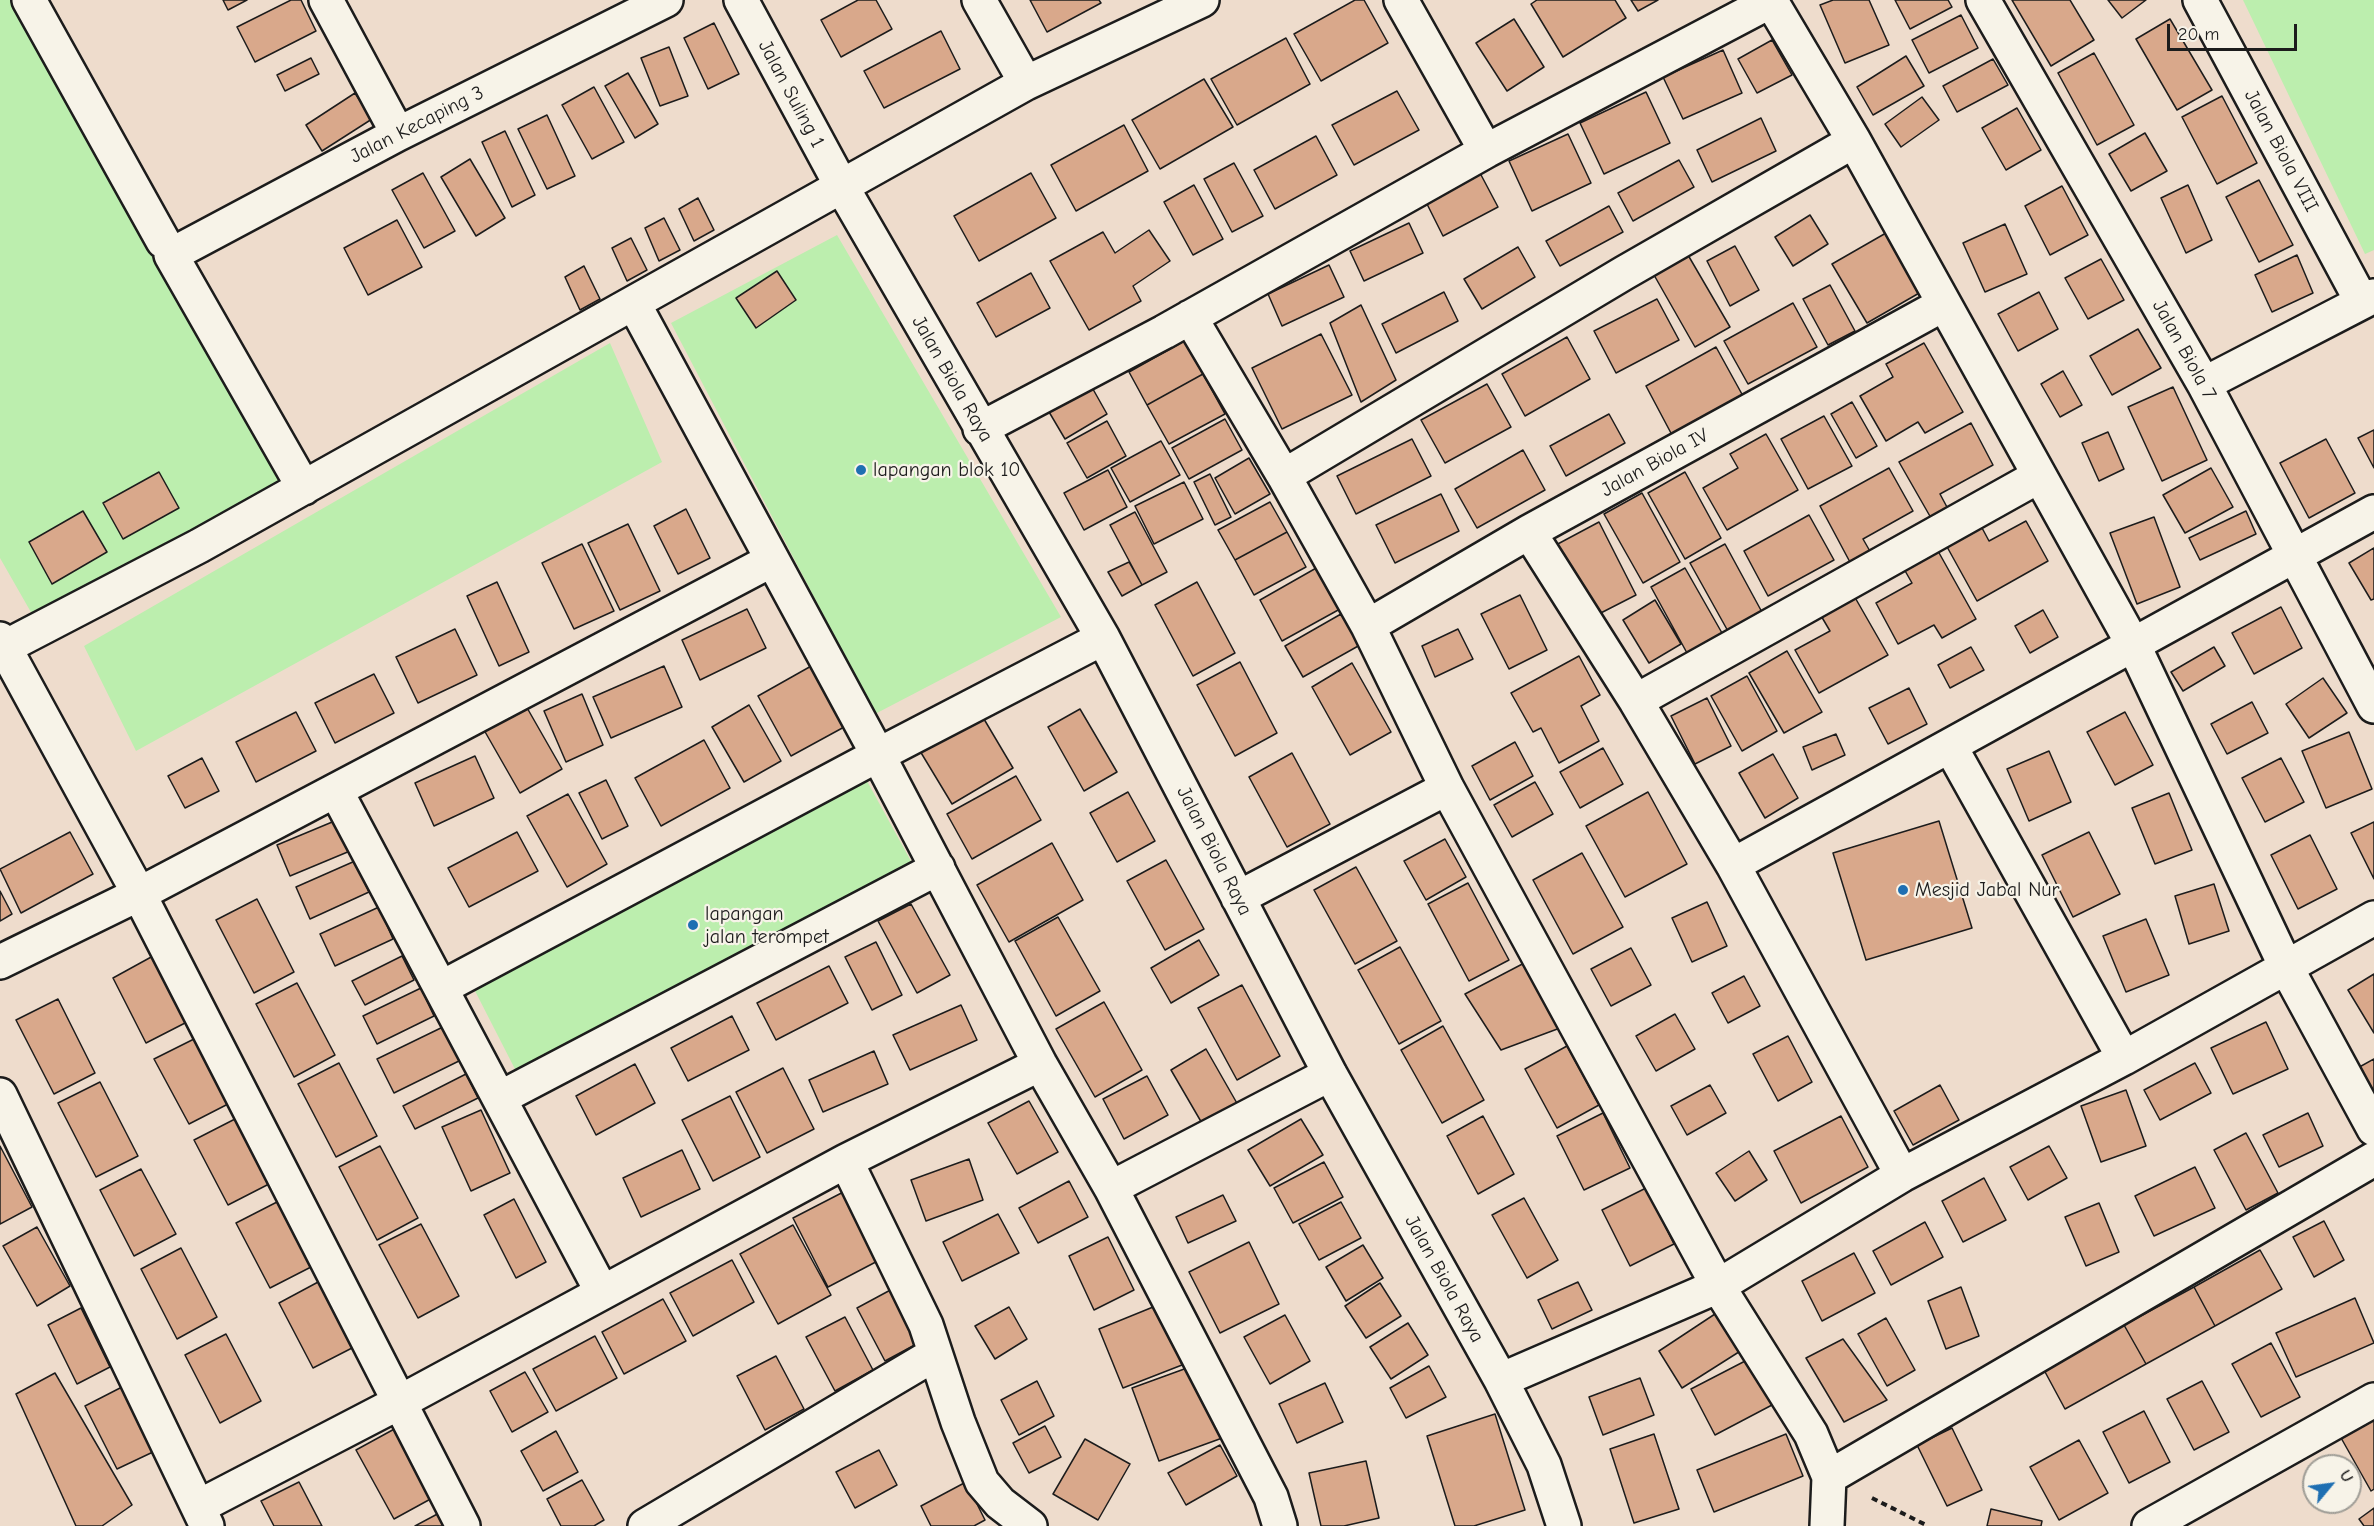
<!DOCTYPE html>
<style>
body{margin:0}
#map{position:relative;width:2374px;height:1526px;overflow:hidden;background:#eedccc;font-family:"Comic Neue",sans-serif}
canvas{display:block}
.north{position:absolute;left:2302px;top:1454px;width:60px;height:60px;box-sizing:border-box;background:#f7f3e8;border:2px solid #9f9d96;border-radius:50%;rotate:61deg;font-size:16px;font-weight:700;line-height:24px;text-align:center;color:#1c1c1c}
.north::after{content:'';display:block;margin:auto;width:21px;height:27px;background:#1f6fb2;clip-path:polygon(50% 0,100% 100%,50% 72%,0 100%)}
.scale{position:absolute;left:2167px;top:24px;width:130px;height:27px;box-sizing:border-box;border:3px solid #1c1c1c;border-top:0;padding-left:8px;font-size:18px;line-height:21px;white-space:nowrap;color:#1c1c1c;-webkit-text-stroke:4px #f7f3e8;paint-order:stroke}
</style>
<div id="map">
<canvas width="2374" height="1526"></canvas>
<div class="north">U</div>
<div class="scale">20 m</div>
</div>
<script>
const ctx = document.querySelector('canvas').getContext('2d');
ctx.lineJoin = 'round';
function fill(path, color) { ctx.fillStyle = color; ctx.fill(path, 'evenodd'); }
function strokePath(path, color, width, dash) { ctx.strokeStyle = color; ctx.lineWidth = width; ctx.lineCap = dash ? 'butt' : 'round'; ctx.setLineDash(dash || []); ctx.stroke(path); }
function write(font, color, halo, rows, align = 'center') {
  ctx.font = font + ' "Comic Neue",sans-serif'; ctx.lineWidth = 4.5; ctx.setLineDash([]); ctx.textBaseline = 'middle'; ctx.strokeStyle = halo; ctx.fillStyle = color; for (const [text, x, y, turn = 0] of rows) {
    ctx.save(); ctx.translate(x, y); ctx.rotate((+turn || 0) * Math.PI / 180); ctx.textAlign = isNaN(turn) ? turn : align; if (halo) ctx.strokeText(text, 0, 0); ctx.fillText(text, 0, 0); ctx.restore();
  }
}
fill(new Path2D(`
 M0,0H19L293,481L36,621L0,558Z
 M2243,0H2374V250L2365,254Z
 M837,235L1061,617L875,714L671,323Z
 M610,343L662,462L136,751L84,646Z
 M867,781L912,863L517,1073L473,987Z`), '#bceeae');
const building = new Path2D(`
 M223,0H247L228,10Z
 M291,0H301L316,31L255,62L237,27Z
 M858,0H876L892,29L841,57L821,20Z
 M1030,0H1099L1101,3L1047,32Z
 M1355,0H1364L1388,43L1321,81L1294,34Z
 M1537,0H1615L1626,18L1563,57L1531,4Z
 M1631,0H1658L1638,11Z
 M1833,0H1869L1889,45L1845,63L1820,5Z
 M1895,0H1948L1952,7L1910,29Z
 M2012,0H2070L2094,40L2051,66Z
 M2108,0H2146L2122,18Z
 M1961,15L1978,48L1929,73L1912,40Z
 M1514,19L1544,67L1507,91L1476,43Z
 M2170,19L2212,90L2177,110L2136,39Z
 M714,23L739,74L708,89L684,38Z
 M941,31L960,69L884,108L864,71Z
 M1286,38L1310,84L1237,125L1211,79Z
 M1772,40L1792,75L1757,93L1738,59Z
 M669,47L688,96L660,106L641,58Z
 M1723,50L1742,93L1683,119L1663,77Z
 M2094,53L2134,125L2097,145L2058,73Z
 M1906,56L1924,86L1873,115L1857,87Z
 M311,58L319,74L285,91L277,75Z
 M1993,59L2008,85L1957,112L1943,86Z
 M628,73L658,124L635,138L605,86Z
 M1204,79L1233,127L1160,169L1132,120Z
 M594,87L624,142L592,159L562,105Z
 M1397,91L1419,130L1354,165L1332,125Z
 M1646,92L1670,143L1604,174L1580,123Z
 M355,93L372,119L322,151L306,125Z
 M2222,96L2257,163L2217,184L2182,117Z
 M1922,97L1939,120L1901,147L1885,124Z
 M2017,108L2041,150L2006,170L1982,128Z
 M547,115L575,176L547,189L518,129Z
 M1761,118L1776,151L1712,182L1697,150Z
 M1124,125L1148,171L1076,211L1051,165Z
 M505,131L535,195L512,207L482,142Z
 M2145,133L2167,171L2131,191L2109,154Z
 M1568,134L1591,183L1532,211L1509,161Z
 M1316,136L1337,175L1275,209L1254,170Z
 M470,159L505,218L476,236L441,177Z
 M1679,160L1694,187L1633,221L1618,193Z
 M1234,163L1263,216L1232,232L1204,179Z
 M423,173L455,231L424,248L392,190Z
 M1031,173L1056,218L979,261L954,216Z
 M1480,173L1498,207L1443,236L1426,202Z
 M2259,180L2293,245L2259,262L2226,197Z
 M1194,185L1223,239L1193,255L1164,202Z
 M2188,185L2212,240L2186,253L2161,198Z
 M2062,186L2088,235L2050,255L2025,206Z
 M698,198L714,230L694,241L679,209Z
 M1609,206L1623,232L1560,266L1546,241Z
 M1810,215L1828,244L1793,266L1775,237Z
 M664,218L680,250L659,261L645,228Z
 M397,220L422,267L368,295L344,248Z
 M1409,223L1423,253L1364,281L1350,251Z
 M2005,224L2027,274L1985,292L1963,243Z
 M1149,230L1170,261L1133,286L1141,301L1089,330L1050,261L1103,232L1115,253Z
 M1886,233L1921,292L1867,323L1832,264Z
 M631,238L647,270L627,281L612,248Z
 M1735,246L1759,290L1730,306L1707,261Z
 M1518,247L1535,277L1482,309L1464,279Z
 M1688,255L1730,327L1695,347L1654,275Z
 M2297,255L2313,293L2272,312L2255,275Z
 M2101,259L2124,300L2088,319L2065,278Z
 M1329,265L1344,297L1282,326L1268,294Z
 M584,266L600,299L580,310L565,277Z
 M777,271L796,300L756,328L736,298Z
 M1031,273L1050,308L996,337L977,303Z
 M1830,285L1855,331L1828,345L1803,299Z
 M1444,292L1458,321L1396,353L1382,324Z
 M2039,292L2058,329L2018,351L1998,314Z
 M1657,299L1679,340L1616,373L1594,331Z
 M1793,303L1817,347L1748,384L1724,341Z
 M1361,305L1396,380L1361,402L1330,323Z
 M2138,329L2161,368L2112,395L2090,356Z
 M1321,334L1352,395L1282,429L1252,368Z
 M1567,337L1590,379L1525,416L1502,374Z
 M1184,341L1203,374L1147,405L1129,372Z
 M1924,343L1963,412L1925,433L1918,422L1886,441L1860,396L1893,377L1886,364Z
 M1716,347L1743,396L1672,435L1646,386Z
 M2063,371L2082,405L2060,417L2041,384Z
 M1203,374L1225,414L1169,444L1147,405Z
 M1085,375L1107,414L1065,439L1042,400Z
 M1487,384L1511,427L1445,463L1421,420Z
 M2173,387L2207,460L2162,481L2128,407Z
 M1852,402L1877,446L1856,458L1831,414Z
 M1609,414L1625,443L1566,476L1550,446Z
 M1824,416L1852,466L1808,489L1781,439Z
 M1225,419L1242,450L1189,479L1172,448Z
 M1107,421L1126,456L1087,478L1067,443Z
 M1971,423L1993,465L1940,494L1948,509L1931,518L1899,462Z
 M2374,430V468L2358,438Z
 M2108,432L2124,469L2099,481L2082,443Z
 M1766,434L1798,490L1727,530L1703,488L1738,468L1730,454Z
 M1412,439L1431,476L1356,514L1337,476Z
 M2326,439L2355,493L2309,518L2280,463Z
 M1161,441L1180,475L1130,502L1111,468Z
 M1523,450L1545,490L1477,528L1455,489Z
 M1249,458L1270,494L1235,514L1215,478Z
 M1889,468L1913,511L1863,539L1871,553L1851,564L1820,506Z
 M2211,468L2233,507L2185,533L2163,495Z
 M1108,470L1127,507L1084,530L1064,493Z
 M159,472L179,508L123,539L103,503Z
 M1685,472L1721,538L1685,559L1648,493Z
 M1210,474L1231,517L1215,525L1194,482Z
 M1184,482L1203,519L1154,544L1135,506Z
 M1642,493L1680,562L1643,583L1604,514Z
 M1441,494L1459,531L1395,563L1376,525Z
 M1270,502L1287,532L1235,560L1218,530Z
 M686,509L710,558L678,574L654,526Z
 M83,511L107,552L52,584L29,542Z
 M2246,511L2256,534L2200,560L2189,538Z
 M1135,512L1167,572L1142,585L1110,525Z
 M1809,515L1834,560L1768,596L1744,551Z
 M2154,517L2180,587L2137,604L2110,533Z
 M2026,521L2048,561L1977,601L1946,545L1981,526L1989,541Z
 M1599,522L1636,595L1591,618L1554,546Z
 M628,524L660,591L620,610L588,543Z
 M1287,532L1306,567L1254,595L1235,560Z
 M582,544L614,611L574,629L542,563Z
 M1725,544L1763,614L1729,633L1690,563Z
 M2374,548V599L2371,600L2349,563Z
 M1938,551L1976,619L1942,638L1934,625L1898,644L1876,603L1912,583L1904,569Z
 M1129,562L1142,585L1122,596L1108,572Z
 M1318,567L1340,609L1282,641L1260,600Z
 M1685,568L1722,633L1687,653L1651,587Z
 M497,582L529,652L499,666L467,596Z
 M1197,582L1235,653L1193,676L1155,605Z
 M1853,594L1888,655L1819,693L1795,650L1830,631L1820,614Z
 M1520,595L1547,650L1509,669L1481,614Z
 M1655,600L1681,644L1649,663L1623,620Z
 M2281,607L2302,648L2254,674L2232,633Z
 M747,609L766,648L700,680L682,640Z
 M2043,610L2058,637L2030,653L2015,626Z
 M1341,614L1360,645L1303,677L1285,646Z
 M455,629L477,675L418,703L396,657Z
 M1458,629L1473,659L1435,677L1422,646Z
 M1971,647L1984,670L1950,688L1938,665Z
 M2214,647L2225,666L2183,691L2171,672Z
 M1787,651L1822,712L1784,733L1749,673Z
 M1579,656L1600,695L1581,706L1599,741L1559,763L1541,728L1533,732L1511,693Z
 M1240,662L1277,733L1235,756L1197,685Z
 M1352,663L1391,732L1350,755L1312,687Z
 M813,665L846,726L791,756L758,696Z
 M664,666L682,707L611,738L593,697Z
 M374,674L394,713L335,743L315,703Z
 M1747,676L1777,731L1742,751L1711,696Z
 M2323,678L2347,713L2309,738L2286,704Z
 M1909,688L1927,724L1888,744L1869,708Z
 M582,694L603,745L566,762L544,711Z
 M1707,698L1731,746L1695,764L1671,716Z
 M2252,702L2268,733L2227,754L2211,724Z
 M749,705L781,761L744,782L712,727Z
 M526,706L562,769L520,793L484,730Z
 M1080,709L1117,772L1084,791L1048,727Z
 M296,712L316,751L256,782L236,742Z
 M2125,712L2153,765L2115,785L2087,732Z
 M981,714L1013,768L952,804L920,751Z
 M2349,732L2372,789L2326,808L2302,751Z
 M1836,734L1845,755L1812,770L1803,747Z
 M704,740L730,788L661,826L635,778Z
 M1515,742L1533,776L1490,800L1472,766Z
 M1603,748L1623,784L1580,808L1560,772Z
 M2049,751L2071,802L2029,821L2007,769Z
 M1292,753L1330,824L1287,847L1249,777Z
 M1773,754L1798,798L1765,818L1739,773Z
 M475,756L494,798L434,826L415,783Z
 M202,758L219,791L185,808L168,776Z
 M2281,758L2304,802L2265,822L2242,778Z
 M1016,776L1041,820L972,859L947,814Z
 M606,780L628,826L602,839L579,793Z
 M1535,782L1553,814L1512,837L1494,805Z
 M1128,792L1155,841L1117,862L1090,813Z
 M1648,792L1687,864L1625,897L1586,826Z
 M2169,793L2192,850L2155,864L2132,808Z
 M568,794L607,864L567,887L527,816Z
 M337,820L350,851L290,876L277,845Z
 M1939,821L1972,928L1866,960L1833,853Z
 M2374,822V879L2351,833Z
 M70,832L93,874L21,913L0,869Z
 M517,832L538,871L469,907L448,868Z
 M2089,832L2120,894L2073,917L2042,855Z
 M2310,835L2337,889L2298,909L2271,855Z
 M1445,839L1466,877L1426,900L1404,861Z
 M1052,843L1083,900L1009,942L977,885Z
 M1582,853L1623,927L1573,954L1533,880Z
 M1166,860L1204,929L1165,950L1127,881Z
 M355,861L369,892L310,919L296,887Z
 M1356,867L1397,941L1355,964L1314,890Z
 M1468,883L1509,960L1469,981L1428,904Z
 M2214,884L2229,931L2189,944L2175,896Z
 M0,891L12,914L0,921Z
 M257,899L294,972L254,993L216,920Z
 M1707,902L1727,946L1692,962L1672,918Z
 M911,904L950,975L917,993L878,921Z
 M379,907L393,939L335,966L320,934Z
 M1058,917L1100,991L1056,1016L1015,941Z
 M2146,919L2169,975L2126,992L2103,936Z
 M1199,940L1219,975L1171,1003L1151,968Z
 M876,942L902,995L872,1010L845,957Z
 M1400,947L1441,1021L1399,1044L1358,970Z
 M1631,948L1651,985L1611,1006L1591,969Z
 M153,956L187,1022L146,1043L113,978Z
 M402,956L414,980L365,1005L352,981Z
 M1530,960L1560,1028L1501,1050L1465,994Z
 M829,966L848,1003L776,1040L757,1003Z
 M2374,974V1033L2348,990Z
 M1744,976L1760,1006L1728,1023L1712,993Z
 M297,983L335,1055L294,1077L256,1004Z
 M1242,985L1280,1056L1237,1080L1198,1008Z
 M421,988L434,1016L377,1044L363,1016Z
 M58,999L95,1073L54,1094L16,1020Z
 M1104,1002L1142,1070L1095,1097L1056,1029Z
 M961,1005L977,1040L910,1070L893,1035Z
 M1675,1014L1695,1049L1656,1071L1636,1036Z
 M732,1016L749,1050L688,1081L671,1048Z
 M2266,1022L2288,1069L2233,1094L2211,1048Z
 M447,1025L463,1059L394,1093L377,1059Z
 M1443,1026L1484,1100L1442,1123L1401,1050Z
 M1788,1036L1812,1082L1778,1101L1753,1054Z
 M196,1038L230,1103L189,1124L154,1059Z
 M1567,1046L1599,1105L1557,1128L1525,1069Z
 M1206,1049L1238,1105L1203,1125L1171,1070Z
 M874,1051L888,1084L823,1112L809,1080Z
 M2374,1059V1094L2354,1070Z
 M339,1063L377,1136L336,1157L298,1084Z
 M2195,1063L2211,1093L2160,1120L2144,1090Z
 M635,1064L655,1103L596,1135L576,1096Z
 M783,1068L814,1129L767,1153L736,1092Z
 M466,1074L478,1098L415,1129L403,1106Z
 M1147,1076L1168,1115L1124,1139L1103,1099Z
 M100,1082L138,1156L96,1177L58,1103Z
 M1710,1085L1726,1113L1687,1135L1671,1106Z
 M1940,1085L1959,1120L1913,1145L1894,1111Z
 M2126,1090L2146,1146L2101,1162L2081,1106Z
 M730,1096L760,1157L713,1181L682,1120Z
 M1029,1101L1058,1152L1017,1174L988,1123Z
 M481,1110L510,1173L471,1191L442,1127Z
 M1603,1113L1630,1168L1584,1190L1557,1136Z
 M2308,1113L2323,1146L2279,1167L2263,1135Z
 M1483,1116L1514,1174L1478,1194L1447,1136Z
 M1841,1116L1868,1167L1801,1203L1774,1151Z
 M235,1119L269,1184L228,1205L194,1140Z
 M1301,1119L1323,1155L1270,1186L1248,1150Z
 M2246,1133L2278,1193L2246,1210L2214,1150Z
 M0,1146L32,1207L0,1224Z
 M380,1146L418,1218L377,1240L339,1167Z
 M2049,1146L2067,1178L2028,1200L2010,1167Z
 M682,1150L700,1189L641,1217L623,1178Z
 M1749,1151L1767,1180L1735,1201L1716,1173Z
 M969,1159L983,1200L926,1221L911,1180Z
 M1324,1162L1343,1197L1293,1223L1274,1188Z
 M2195,1167L2215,1208L2154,1236L2135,1196Z
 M141,1169L176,1234L134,1256L100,1190Z
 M1984,1178L2006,1220L1963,1242L1942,1201Z
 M1069,1181L1088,1217L1038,1243L1019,1208Z
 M855,1186L891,1254L828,1287L793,1218Z
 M1646,1188L1674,1244L1630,1266L1602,1210Z
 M1223,1195L1236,1221L1188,1243L1176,1217Z
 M1524,1198L1558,1260L1527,1278L1492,1215Z
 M514,1199L546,1262L516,1278L484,1215Z
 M277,1202L311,1267L270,1288L236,1223Z
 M1341,1202L1361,1238L1319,1260L1299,1224Z
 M2099,1203L2119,1252L2086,1266L2065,1217Z
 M998,1214L1019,1253L962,1281L943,1242Z
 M2324,1221L2344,1260L2314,1277L2293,1237Z
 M1925,1222L1943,1257L1891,1285L1873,1251Z
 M421,1224L459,1296L418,1318L379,1245Z
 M793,1225L831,1295L778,1324L740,1254Z
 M37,1227L70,1286L37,1306L3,1246Z
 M1108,1237L1134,1290L1094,1310L1069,1256Z
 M1249,1242L1279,1304L1220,1333L1189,1272Z
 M1363,1245L1383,1278L1346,1301L1326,1267Z
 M181,1248L217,1317L177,1339L141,1269Z
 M2260,1250L2282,1289L2215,1326L2194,1287Z
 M1854,1253L1875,1293L1822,1321L1802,1281Z
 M732,1260L754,1302L693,1336L670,1293Z
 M320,1281L354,1347L313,1368L279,1303Z
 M1578,1282L1592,1310L1552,1329L1538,1300Z
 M1380,1283L1401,1316L1366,1338L1345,1306Z
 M896,1287L924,1340L885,1361L857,1308Z
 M1961,1287L1979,1336L1946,1349L1928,1301Z
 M2194,1287L2215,1326L2146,1364L2124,1325Z
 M2355,1298L2374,1343L2296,1377L2276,1333Z
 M663,1299L686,1341L624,1374L602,1332Z
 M1158,1305L1182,1365L1123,1388L1099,1329Z
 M1009,1307L1027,1339L995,1359L975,1326Z
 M81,1308L110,1367L77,1384L48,1325Z
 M1718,1312L1742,1350L1682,1388L1659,1351Z
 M1285,1315L1310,1361L1270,1384L1244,1337Z
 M845,1317L873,1370L835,1391L806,1337Z
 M1886,1318L1915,1370L1887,1386L1858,1334Z
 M1408,1323L1428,1355L1391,1379L1370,1347Z
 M2124,1325L2146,1364L2065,1409L2044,1370Z
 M226,1334L261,1401L220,1423L185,1355Z
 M595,1336L617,1378L556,1411L533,1369Z
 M1843,1339L1887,1400L1844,1422L1806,1358Z
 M2271,1343L2300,1397L2261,1417L2232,1364Z
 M776,1356L804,1409L765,1430L737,1376Z
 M1749,1359L1772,1405L1715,1435L1691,1389Z
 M1198,1364L1225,1437L1159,1461L1132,1388Z
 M1429,1366L1446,1397L1406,1418L1390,1388Z
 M525,1372L548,1412L512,1432L490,1391Z
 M55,1373L132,1505L102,1526H76L16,1394Z
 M1640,1378L1654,1415L1603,1435L1589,1397Z
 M1037,1381L1054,1416L1019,1435L1001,1400Z
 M2202,1381L2229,1432L2194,1450L2167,1399Z
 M1325,1383L1343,1422L1297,1443L1279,1404Z
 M122,1387L153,1452L117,1469L85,1406Z
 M2374,1409V1489L2371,1491L2336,1429Z
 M2144,1411L2170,1462L2129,1483L2103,1432Z
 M1495,1414L1525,1510L1474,1526H1455L1427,1436Z
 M1045,1426L1061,1457L1029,1473L1013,1443Z
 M398,1427L436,1496L394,1519L356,1450Z
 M1952,1428L1982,1490L1947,1506L1917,1445Z
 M556,1431L578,1472L543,1491L521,1451Z
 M1654,1434L1679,1509L1634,1523L1610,1449Z
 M1786,1434L1803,1476L1714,1512L1697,1470Z
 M1085,1439L1130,1464L1098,1520L1053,1494Z
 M2079,1440L2108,1493L2059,1520L2030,1467Z
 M1220,1445L1237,1476L1186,1505L1168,1473Z
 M879,1450L897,1485L855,1508L836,1472Z
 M1366,1461L1379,1518L1344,1526H1321L1309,1473Z
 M582,1480L604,1520L594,1526H561L547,1499Z
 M299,1482L322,1526H274L261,1501Z
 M966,1482L985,1520L974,1526H931L921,1506Z
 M2374,1508V1526H2364L2359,1519Z
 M1991,1509L2042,1521L2041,1526H1987Z
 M443,1511L451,1526H415Z`);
fill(building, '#d9a88b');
strokePath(building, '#1c1c1c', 1.5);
const minor = new Path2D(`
 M29,0L163,241
 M326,0L398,134
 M741,0L842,187L1103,638L1330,1074L1501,1380L1544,1465L1564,1526
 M979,0L1026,83
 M1401,0L1486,151
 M1983,0L2204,384L2374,706
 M2200,0L2362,302
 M1771,1L1854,141L2134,646L2286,967L2374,1129
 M634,304L878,755L1040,1064L1111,1188L1271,1497L1280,1526
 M1190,317L1284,476L1368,626L1447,788L1718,1286L1811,1434L1829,1477L1827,1526
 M2204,384L2374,296
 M980,429L1164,332L1486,151L1773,0
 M1284,476L1624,273L1854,141
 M304,488L171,255L398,134L666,0
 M1529,532L1636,701L1733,865
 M1368,626L1529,532L1944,304
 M0,639L139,894L0,962
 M5,647L199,546L1026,83L1202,0
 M1636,701L2039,476
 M1950,746L2124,1058
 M336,791L602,1292
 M1238,898L1447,788
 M441,988L878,755L1103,638
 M0,1095L207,1526
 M500,1098L938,868
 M846,1161L926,1325L958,1422L982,1482L1000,1503L1030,1526
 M1902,1175L1733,865L2374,512
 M1111,1188L1330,1074
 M1501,1380L1718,1286L1902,1175L2124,1058L2374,918
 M1829,1477L2374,1159
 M198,1507L400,1402L846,1161L1040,1064
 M463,1526L139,894L772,560
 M645,1526L935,1354
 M2149,1526L2374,1400`);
strokePath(minor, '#1c1c1c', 38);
strokePath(new Path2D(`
 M1872,1498L1928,1526`), '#1c1c1c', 4, [6, 4.5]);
strokePath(minor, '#f7f3e8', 33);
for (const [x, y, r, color] of [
 [861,470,6,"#1f6fb2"],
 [1903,890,6,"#1f6fb2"],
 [693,925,6,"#1f6fb2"]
]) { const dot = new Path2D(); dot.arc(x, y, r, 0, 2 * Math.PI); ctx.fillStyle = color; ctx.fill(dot); strokePath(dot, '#f7f3e8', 2); }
write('20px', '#1c1c1c', '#f7f3e8', [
 ["Jalan Suling 1",791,94,62],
 ["Jalan Kecaping 3",417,125,-27],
 ["Jalan Biola VIII",2281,151,62],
 ["Jalan Biola 7",2184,350,61],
 ["Jalan Biola Raya",952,379,60],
 ["Jalan Biola IV",1655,463,-29],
 ["Jalan Biola Raya",1214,851,63],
 ["Jalan Biola Raya",1444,1279,61]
]);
write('20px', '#1c1c1c', '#f7f3e8', [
 ["lapangan blok 10",873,470],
 ["Mesjid Jabal Nur",1915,890],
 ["lapangan",705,914],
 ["jalan terompet",705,937]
], 'left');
</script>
